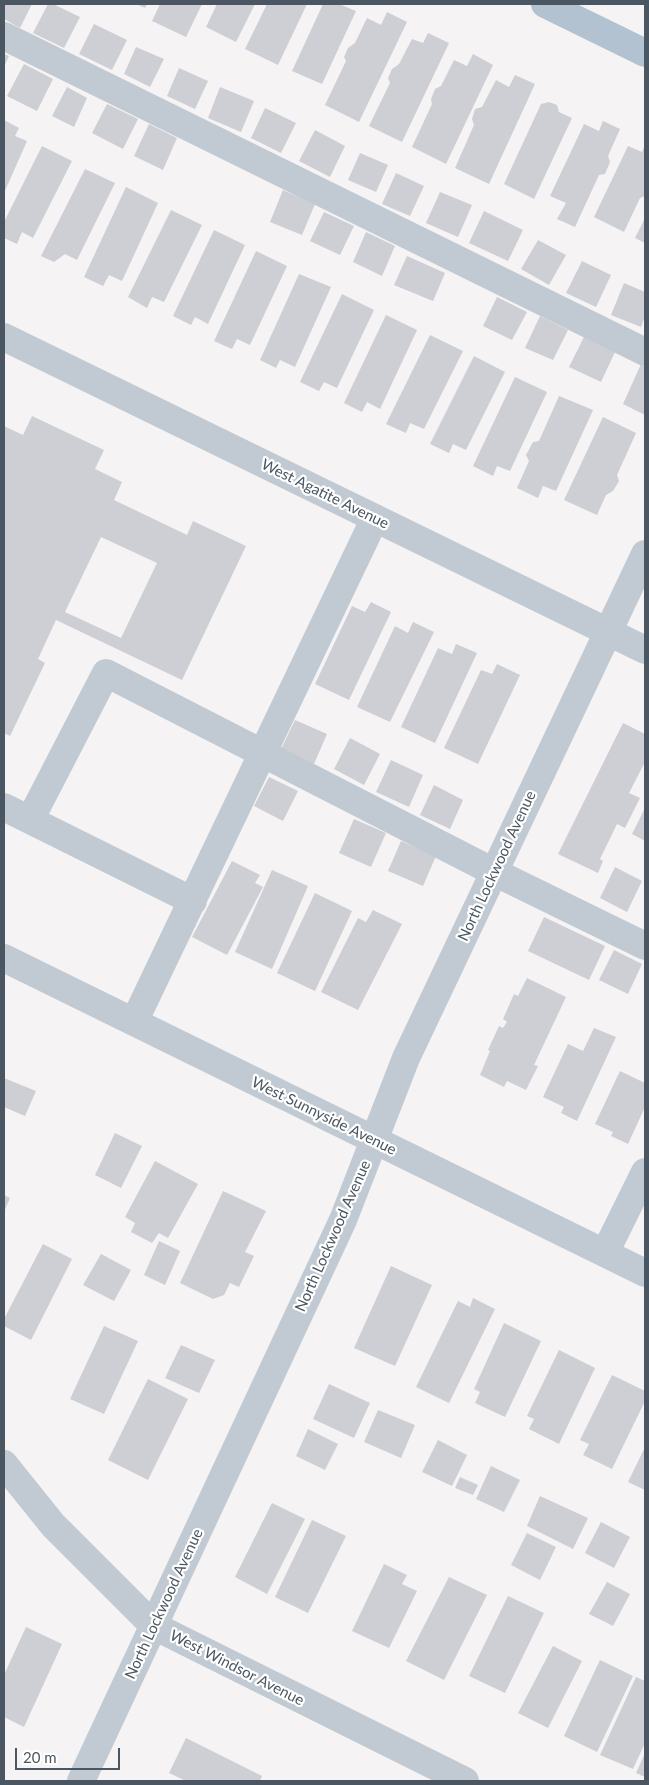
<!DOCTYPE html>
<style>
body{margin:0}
#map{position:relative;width:649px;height:1785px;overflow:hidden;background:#f5f3f3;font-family:Lato,sans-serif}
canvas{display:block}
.frame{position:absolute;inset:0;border:5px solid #4a5661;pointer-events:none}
.scale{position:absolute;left:15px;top:1748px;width:105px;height:22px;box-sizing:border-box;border:2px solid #4a5661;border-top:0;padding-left:6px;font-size:15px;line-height:18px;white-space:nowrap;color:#4a5661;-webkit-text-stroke:4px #fff;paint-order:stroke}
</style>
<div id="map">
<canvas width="649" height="1785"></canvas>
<div class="frame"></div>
<div class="scale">20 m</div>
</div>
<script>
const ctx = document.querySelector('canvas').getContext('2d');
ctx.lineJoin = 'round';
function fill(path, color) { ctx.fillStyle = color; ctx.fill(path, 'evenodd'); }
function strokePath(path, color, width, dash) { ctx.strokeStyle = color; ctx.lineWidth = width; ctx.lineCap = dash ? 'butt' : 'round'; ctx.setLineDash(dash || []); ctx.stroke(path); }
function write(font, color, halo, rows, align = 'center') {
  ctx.font = font + ' Lato,sans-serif'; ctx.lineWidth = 4.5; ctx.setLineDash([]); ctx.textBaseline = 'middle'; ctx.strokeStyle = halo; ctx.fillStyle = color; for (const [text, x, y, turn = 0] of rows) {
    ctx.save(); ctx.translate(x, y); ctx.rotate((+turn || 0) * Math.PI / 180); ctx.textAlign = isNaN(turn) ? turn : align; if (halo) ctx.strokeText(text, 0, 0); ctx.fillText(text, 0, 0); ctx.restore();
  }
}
fill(new Path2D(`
 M4,4H32L20,28L4,19Z
 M48,4H53L80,17L64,48L33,33Z
 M136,4H147L145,8Z
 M160,4H202L186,37L152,21Z
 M217,4H255L236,42L206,27Z
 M267,4H307L278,65L245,49Z
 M323,4H339L356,11L322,84L292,71Z
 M387,12L407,22L359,122L325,105L346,61L344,57L348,48L355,43L367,18L381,25Z
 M94,24L127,40L112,70L79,54Z
 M428,33L449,43L402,142L369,126L390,83L388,78L392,69L399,64L412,39L423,43Z
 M136,47L164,59L150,87L124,74Z
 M4,54L9,56L4,67Z
 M473,54L493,65L446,164L412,147L432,104L431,99L435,89L441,86L454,60L467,66Z
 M24,64L53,79L37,111L7,96Z
 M179,68L208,81L195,109L167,96Z
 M515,75L535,84L489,184L455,168L474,125L472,119L475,109L482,107L496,80L509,87Z
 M67,87L87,98L74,127L52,116Z
 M220,87L254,101L241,132L208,118Z
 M549,102L557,105L559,112L572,118L534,199L504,184L541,104Z
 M107,104L138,119L123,149L92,133Z
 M265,108L296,123L281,153L251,138Z
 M4,120L19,128L15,136L27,141L4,193Z
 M603,121L620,129L608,156L610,162L605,174L599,175L575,227L557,219L566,203L550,196L584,124L599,131Z
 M149,124L177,138L163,170L134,156Z
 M315,130L345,146L330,177L299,161Z
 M645,145V196L640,198L624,232L594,217L628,146L642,152Z
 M42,146L72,161L33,238L22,232L17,244L4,238V222Z
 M360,153L388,165L376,192L348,180Z
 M85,169L115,183L77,260L65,254L54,262L41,256Z
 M396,173L424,186L410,216L382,204Z
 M126,187L158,203L122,281L109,275L103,286L84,277Z
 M283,190L315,204L302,235L270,222Z
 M440,192L472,205L458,237L426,223Z
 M171,210L202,225L164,302L152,297L147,308L128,297Z
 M484,211L523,230L508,261L469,243Z
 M324,212L354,226L340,255L310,241Z
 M645,218V243L635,238Z
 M214,230L245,245L208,324L195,317L191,325L173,316Z
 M366,232L395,246L382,276L353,262Z
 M538,240L566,255L549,285L521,269Z
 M256,251L287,266L250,345L237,339L232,349L214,341Z
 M407,256L445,273L433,301L394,285Z
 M582,261L611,275L596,307L566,293Z
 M299,274L331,287L295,367L280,360L276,368L260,360Z
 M624,283L645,292V316L641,327L611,315Z
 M342,294L374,310L337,388L324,382L319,391L300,382Z
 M497,297L527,312L512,340L483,326Z
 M386,315L417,330L380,409L367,402L362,412L344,403Z
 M540,316L568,330L553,360L525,348Z
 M430,335L463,351L424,429L410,423L406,433L386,424Z
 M584,337L615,352L601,382L569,367Z
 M474,356L505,372L466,450L453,444L449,453L430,444Z
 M641,364L645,367V415L623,404Z
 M515,377L547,392L510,471L497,466L493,476L473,466Z
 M559,396L593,410L556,491L543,486L538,498L517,488L529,461L526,455L533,442L539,441Z
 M32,416L104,450L95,469L122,482L114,500L187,535L193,521L246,546L182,680L56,620L38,659L45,663L10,736L4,733V426L23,435ZM101,537L157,563L121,638L65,612Z
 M603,417L636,433L617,475L619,481L613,491L606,495L597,515L564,500Z
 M371,602L391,612L349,700L315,684L352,606L365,612Z
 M413,622L434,632L390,722L357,707L395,626L408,633Z
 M456,644L477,653L435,743L401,727L438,648L452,654Z
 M497,664L520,675L478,764L444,748L481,670L492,674Z
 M295,720L327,734L314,764L281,749Z
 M623,723L645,734V762L629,793L640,798L625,828L617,824L600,859L603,861L598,873L558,854Z
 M350,738L380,754L364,785L334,769Z
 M391,760L423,775L409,807L376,792Z
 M269,777L298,791L283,821L254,806Z
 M434,785L463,800L450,829L420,815Z
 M645,808V841L632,834Z
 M354,819L386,833L371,867L339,853Z
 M401,841L436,856L423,886L388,871Z
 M232,861L260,875L255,883L263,887L227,955L192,937Z
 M615,867L642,881L627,912L600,898Z
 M272,870L308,886L272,969L235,952Z
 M315,893L352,911L315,991L277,973Z
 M373,910L402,924L358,1010L321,992L358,918L366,922Z
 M544,917L605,946L589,980L528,951Z
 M614,950L642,964L628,994L599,980Z
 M527,978L566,997L534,1065L538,1066L526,1090L507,1081L504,1087L480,1075L490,1051L488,1050L499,1026L503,1028L507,1022L503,1019L514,994L518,996Z
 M594,1028L616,1037L577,1121L561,1113L564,1107L543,1097L568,1044L583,1051Z
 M620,1071L645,1083V1107L628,1144L611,1136L613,1132L595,1124Z
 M4,1078L36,1091L25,1116L4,1107Z
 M115,1133L142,1146L121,1188L95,1175Z
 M155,1161L198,1184L168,1238L159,1233L152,1243L131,1232L135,1223L125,1217Z
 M223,1191L266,1211L245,1252L254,1256L239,1287L230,1283L224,1295L213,1299L180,1283Z
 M4,1195L10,1198L4,1212Z
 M159,1241L180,1251L165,1285L144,1275Z
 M43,1244L72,1259L31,1340L4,1326V1319Z
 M101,1254L131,1270L114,1301L83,1285Z
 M391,1266L432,1285L395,1366L354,1348Z
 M473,1298L495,1309L449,1403L416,1387L458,1301L470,1307Z
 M504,1323L541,1341L505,1417L475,1403L480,1392L474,1389Z
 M104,1326L138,1341L104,1414L70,1399Z
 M181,1345L215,1360L199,1393L165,1378Z
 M559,1350L595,1368L559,1444L529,1429L534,1419L527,1416Z
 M612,1375L645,1391V1401L612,1469L583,1455L589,1444L580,1440Z
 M148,1379L188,1399L148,1480L108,1460Z
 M329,1384L370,1403L354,1438L313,1419Z
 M378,1410L415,1425L401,1458L364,1442Z
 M308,1429L338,1444L325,1470L296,1456Z
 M438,1440L467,1455L452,1486L422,1472Z
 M645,1447V1490L628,1482Z
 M491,1466L520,1480L504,1512L476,1499Z
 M460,1477L478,1485L473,1495L455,1488Z
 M540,1496L588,1518L573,1549L527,1526Z
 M272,1503L305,1519L267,1594L235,1577Z
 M312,1520L346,1536L308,1613L275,1597Z
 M601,1522L630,1537L614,1568L585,1553Z
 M527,1533L556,1547L540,1580L511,1565Z
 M384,1564L407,1575L402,1584L417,1591L389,1648L352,1631Z
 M449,1577L487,1595L444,1680L406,1661Z
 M607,1582L630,1594L613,1626L589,1614Z
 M508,1596L544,1613L505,1693L469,1676Z
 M26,1627L62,1644L24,1727L4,1717V1675Z
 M553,1646L582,1661L548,1728L518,1713Z
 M600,1660L633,1676L597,1752L564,1736Z
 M636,1677L645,1681V1743L633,1769L600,1755Z
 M186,1738L262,1776L260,1781H186L169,1773Z
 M645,1753V1777L636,1773Z`), '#cdcfd5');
strokePath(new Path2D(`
 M4,36L645,352
 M4,337L645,650
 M4,807L193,901
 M30,820L106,673L494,872L645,946
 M4,958L645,1273
 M134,1022L375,518
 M605,1253L645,1172
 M4,1464L53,1525L154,1626L465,1781
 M81,1781L343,1220L406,1058L645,554`), '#c1cad2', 28);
strokePath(new Path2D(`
 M545,4L645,53`), '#b3c2d1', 28);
write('15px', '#4a5661', '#fff', [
 ["West Agatite Avenue",325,494,26],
 ["North Lockwood Avenue",497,866,-65],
 ["West Sunnyside Avenue",324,1116,26],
 ["North Lockwood Avenue",333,1236,-66],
 ["North Lockwood Avenue",164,1604,-65],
 ["West Windsor Avenue",237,1668,27]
]);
</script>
